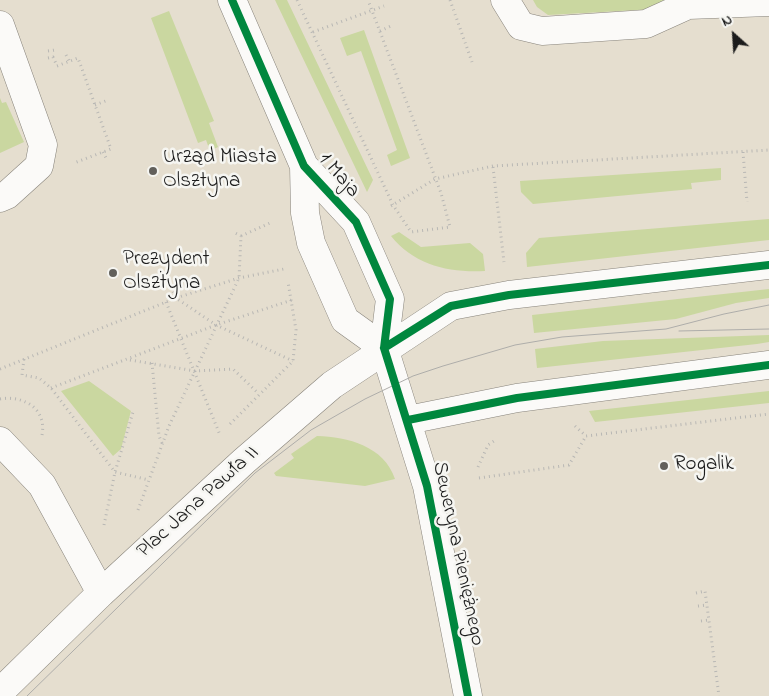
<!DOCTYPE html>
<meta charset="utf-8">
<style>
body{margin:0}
#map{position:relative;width:769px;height:696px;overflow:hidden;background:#e5decf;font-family:"Indie Flower",sans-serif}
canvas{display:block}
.north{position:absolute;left:709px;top:10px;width:50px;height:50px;-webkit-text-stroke:4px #f6f6f2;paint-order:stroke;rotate:334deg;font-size:14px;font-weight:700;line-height:20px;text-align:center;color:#1c1c1c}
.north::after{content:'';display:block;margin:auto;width:18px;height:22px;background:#1c1c1c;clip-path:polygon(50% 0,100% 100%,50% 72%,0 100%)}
</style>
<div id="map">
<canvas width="769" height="696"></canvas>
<div class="north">N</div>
</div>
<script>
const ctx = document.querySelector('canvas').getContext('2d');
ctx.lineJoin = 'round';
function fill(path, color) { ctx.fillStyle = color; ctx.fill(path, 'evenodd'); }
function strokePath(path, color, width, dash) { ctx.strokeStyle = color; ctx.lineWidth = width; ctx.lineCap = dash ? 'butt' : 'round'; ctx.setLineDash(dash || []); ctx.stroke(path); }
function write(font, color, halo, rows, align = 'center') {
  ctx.font = font + ' "Indie Flower",sans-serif'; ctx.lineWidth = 5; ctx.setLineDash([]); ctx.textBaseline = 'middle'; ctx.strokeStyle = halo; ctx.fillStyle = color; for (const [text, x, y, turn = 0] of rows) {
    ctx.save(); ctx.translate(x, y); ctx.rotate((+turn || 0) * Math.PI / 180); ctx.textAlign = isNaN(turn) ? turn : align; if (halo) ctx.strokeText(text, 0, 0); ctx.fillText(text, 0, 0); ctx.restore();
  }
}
fill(new Path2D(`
 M275,0H287L373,180L367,192Z
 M533,0H664L656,9L548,15L537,7Z
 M169,11L214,121L209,123L218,147L210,151L206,140L198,143L151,18Z
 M364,30L410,158L391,166L387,155L397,150L361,51L347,56L340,38Z
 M0,98L2,103L6,102L24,142L0,153Z
 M721,168V180L691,183L692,189L533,204L521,192L520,181Z
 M769,219V240L527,267L526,253L539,238Z
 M399,232L421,247L470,243L483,254L485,271C449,273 414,265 391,236Z
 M769,289V298L736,303L676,319L534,333L532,315Z
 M769,335V342L757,344L537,368L535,349L603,341Z
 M89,381L131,411L121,449L113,456L61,391Z
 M769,391V403L595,422L589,411Z
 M317,436C348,437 384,446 395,479L365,486L276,476L274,473L294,458L291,454Z`), '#cad7a0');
const minor = new Path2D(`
 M232,0L304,166L356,222L390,299L384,348L427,486L468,696
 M505,0L521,26L542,31L646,24L688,5L769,2
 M0,25L43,145L39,166L7,195L0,198
 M304,166L305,213L311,243L345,320L384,348
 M408,420L517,398L769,365
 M0,441L42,485L101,593
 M0,692L101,593L244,461L332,385L451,306L509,295L769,265`);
strokePath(minor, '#87837b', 29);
strokePath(new Path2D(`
 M297,0L393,205L411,232L450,227L441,193L368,0
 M450,0L472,62
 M380,31L391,26
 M313,32L384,6
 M48,51L55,50
 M66,55L69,61
 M48,58L53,57L57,66L78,58L111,149L74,163
 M95,105L108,100
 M103,152L106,158
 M743,152L747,202
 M493,167L504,262
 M391,206L435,179L493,166L769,150
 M241,236L270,223
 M171,287L176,298L216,325L293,361
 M166,302L220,435
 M24,359L22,375L39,378L51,388L115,472L149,480
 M130,360L195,371L233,369L259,394
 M152,363L159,436L162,443
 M0,369L176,298L239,278L284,269
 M51,388L216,325L292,300
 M0,399C24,395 47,409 42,435
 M230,424L293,361L296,330L288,282
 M575,426L586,436L769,414
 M478,467L488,445L497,439
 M479,478L569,465L586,436
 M138,510L169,426L239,278L241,236L235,233
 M104,525L115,472L133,412
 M696,593L705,591L719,696
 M698,606L707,605
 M701,621L709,620`), '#b8b7b4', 3, [1, 4]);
strokePath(minor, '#fbfaf8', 28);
strokePath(new Path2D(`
 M679,331L769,329
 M27,696L255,473L311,430L365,399L413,376L443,366L515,345L562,337L666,329L724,314L769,305`), '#aeadaa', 1);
strokePath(new Path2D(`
 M232,0L304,166L356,222L390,299L384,348L427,486L468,696
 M384,348L451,306L509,295L769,265
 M408,420L517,398L769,365`), '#00873e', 8);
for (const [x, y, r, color] of [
 [153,171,5,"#62605b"],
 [113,273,5,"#62605b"],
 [664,466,5,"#62605b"]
]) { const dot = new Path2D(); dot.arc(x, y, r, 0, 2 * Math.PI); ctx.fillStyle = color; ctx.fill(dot); strokePath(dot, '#f6f6f2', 2); }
write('21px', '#1c1c1c', '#f6f6f2', [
 ["Urząd Miasta",163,159],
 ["Olsztyna",163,183],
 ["Prezydent",123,261],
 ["Olsztyna",123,285],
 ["Rogalik",674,466]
], 'left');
write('21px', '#1c1c1c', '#f6f6f2', [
 ["1 Maja",338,176,49],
 ["Plac Jana Pawła II",199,503,-42],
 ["Seweryna Pieniężnego",457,554,78]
]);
</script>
